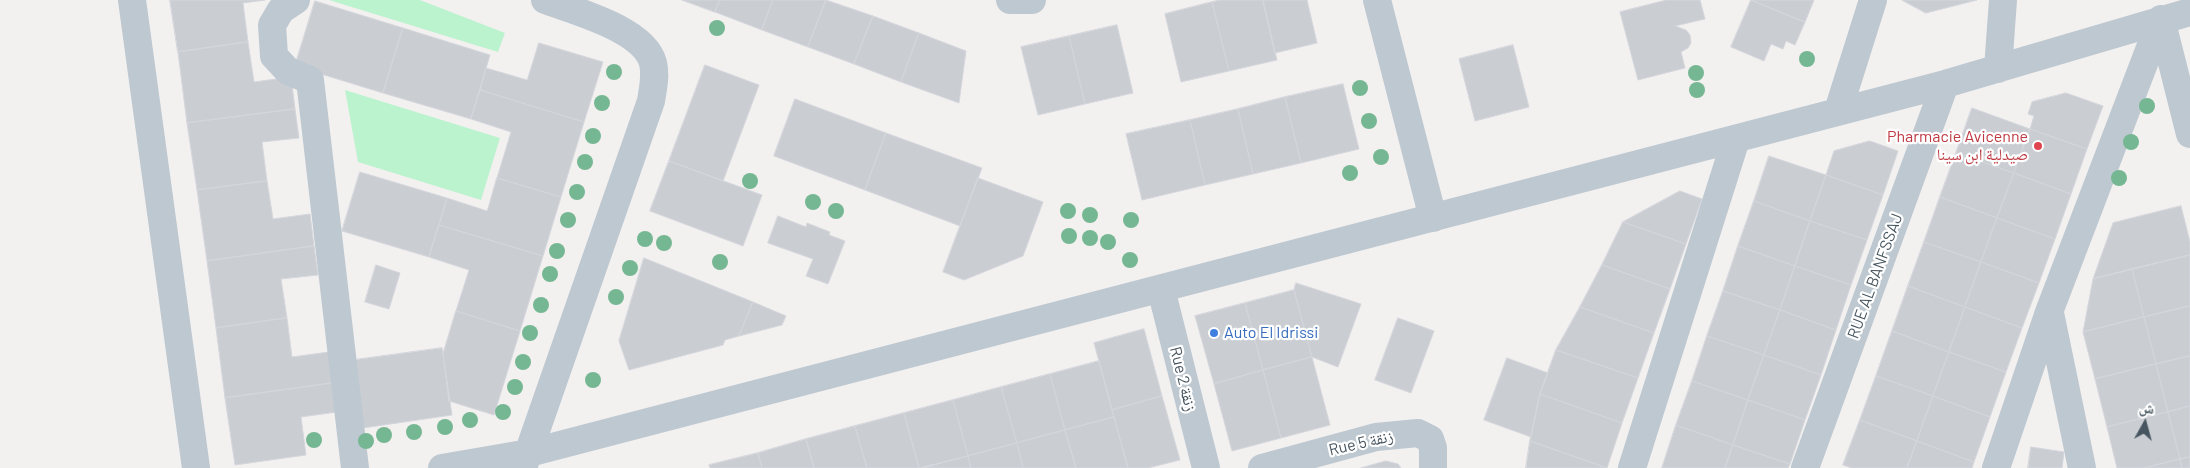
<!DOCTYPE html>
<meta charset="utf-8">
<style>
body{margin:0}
#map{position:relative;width:2190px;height:468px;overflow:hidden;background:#f3f0f0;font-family:Barlow,"Noto Naskh Arabic",sans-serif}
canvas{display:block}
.north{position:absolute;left:2120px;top:398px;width:50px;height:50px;-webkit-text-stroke:4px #fff;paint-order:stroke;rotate:7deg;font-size:14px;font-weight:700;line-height:20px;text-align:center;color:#46555f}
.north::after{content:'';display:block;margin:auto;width:18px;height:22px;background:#46555f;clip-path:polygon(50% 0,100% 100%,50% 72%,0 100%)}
</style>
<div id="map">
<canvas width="2190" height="468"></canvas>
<div class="north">ش</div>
</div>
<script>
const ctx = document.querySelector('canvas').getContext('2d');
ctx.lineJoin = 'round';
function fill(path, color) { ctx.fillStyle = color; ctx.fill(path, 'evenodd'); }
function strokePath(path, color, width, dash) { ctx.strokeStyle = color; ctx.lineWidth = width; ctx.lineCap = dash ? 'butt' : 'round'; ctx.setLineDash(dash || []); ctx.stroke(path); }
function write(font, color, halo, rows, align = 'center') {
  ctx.font = font + ' Barlow,"Noto Naskh Arabic",sans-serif'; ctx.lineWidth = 4.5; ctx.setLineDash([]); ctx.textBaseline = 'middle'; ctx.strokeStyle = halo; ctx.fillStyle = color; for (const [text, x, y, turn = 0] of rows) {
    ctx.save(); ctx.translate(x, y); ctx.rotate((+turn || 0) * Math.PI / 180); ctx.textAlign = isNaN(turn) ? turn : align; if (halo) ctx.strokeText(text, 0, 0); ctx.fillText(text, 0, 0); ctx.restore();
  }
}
fill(new Path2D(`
 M329,0H420L505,33L498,52Z
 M345,90L500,138L481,200L358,162Z`), '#bcf3cf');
const building = new Path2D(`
 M170,0H265L243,3L248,42L178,52Z
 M682,0H720L715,12Z
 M720,0H773L762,30L715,12Z
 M773,0H826L808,47L762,30Z
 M826,0L873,16L854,64L808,47Z
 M1221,0H1263L1277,60L1229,71L1212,2Z
 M1263,0H1307L1317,43L1275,53Z
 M1667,0H1700L1705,19L1675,26L1686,30L1690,35L1691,43L1688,48L1681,52L1685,68L1638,80L1620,12Z
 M1751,0H1814L1805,22Z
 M1751,0L1805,22L1795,45L1786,41L1783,49L1771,44L1764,61L1731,47Z
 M1902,0H1977L1926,13Z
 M315,1L403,28L383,93L295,66Z
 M1212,2L1229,71L1181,82L1165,14Z
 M873,16L919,33L901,82L854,64Z
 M1117,25L1133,93L1085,104L1069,36Z
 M403,28L490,55L471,119L383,93Z
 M919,33L966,51L959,103L901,82Z
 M1069,36L1085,104L1038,115L1021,47Z
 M248,42L254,82L291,77L295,109L187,123L178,52Z
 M539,43L603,62L584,122L480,90L486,68L527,80Z
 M1513,45L1529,107L1475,121L1459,59Z
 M705,65L759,85L723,181L669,161Z
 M1343,84L1359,149L1301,163L1285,97Z
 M480,90L584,122L561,197L497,178L511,132L471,119Z
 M2066,93L2103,106L2087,149L2030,129L2034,116L2028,114L2032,102Z
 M1285,97L1301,163L1253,174L1238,109Z
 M795,99L886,133L865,190L774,156Z
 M1972,108L2030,129L2014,173L1956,153Z
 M295,109L299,138L262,142L267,181L197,190L187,123Z
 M1238,109L1253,174L1205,185L1190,120Z
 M1190,120L1205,185L1142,200L1126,134Z
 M2030,129L2087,149L2071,194L2014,173Z
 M886,133L982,168L960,226L865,190Z
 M1870,141L1898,151L1883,195L1826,175L1834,151Z
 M1956,153L2014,173L1997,218L1940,197Z
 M1769,156L1826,175L1810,221L1754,201Z
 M669,161L762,195L743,246L650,211Z
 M360,172L447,198L429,257L342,231Z
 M2014,173L2071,194L2055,239L1997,218Z
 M1826,175L1883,195L1867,240L1810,221Z
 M497,178L561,197L543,256L439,225L447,198L487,211Z
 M978,178L1043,202L1023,256L964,280L943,272Z
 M267,181L273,219L310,214L314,246L207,261L197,190Z
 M1680,191L1702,199L1686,244L1623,222Z
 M1940,197L1997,218L1981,262L1924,242Z
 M1754,201L1810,221L1795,266L1738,246Z
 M2181,206L2190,242V255L2093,279L2113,223Z
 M778,216L806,227L807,223L830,232L829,235L845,241L828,284L806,276L813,259L768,243Z
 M1997,218L2055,239L2039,283L1981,262Z
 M1810,221L1867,240L1851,285L1795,266Z
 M1623,222L1686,244L1670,289L1602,265Z
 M439,225L543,256L520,331L456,311L469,270L429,257Z
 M1924,242L1981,262L1965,307L1908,286Z
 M314,246L318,275L281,279L287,318L216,328L207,261Z
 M1738,246L1795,266L1780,310L1723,291Z
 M2190,255V306L2144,317L2132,269Z
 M644,258L753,302L739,336L725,340L723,345L629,370L619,341Z
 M1981,262L2039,283L2022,328L1965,307Z
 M376,265L400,273L389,309L365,302Z
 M1602,265L1670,289L1654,333L1580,307Z
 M1795,266L1851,285L1836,330L1780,310Z
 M2132,269L2144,317L2083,332L2093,279Z
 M1296,283L1361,304L1338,367L1312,357L1294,290Z
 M1908,286L1965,307L1949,352L1892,331Z
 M1294,290L1312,357L1263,370L1245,303Z
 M1723,291L1780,310L1764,355L1707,336Z
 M753,302L786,316L782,325L739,336Z
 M1245,303L1263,370L1214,384L1195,316Z
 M2190,306V356L2156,364L2144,317Z
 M1580,307L1654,333L1638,378L1556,350Z
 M1965,307L2022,328L2006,372L1949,352Z
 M1780,310L1836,330L1821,375L1764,355Z
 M456,311L520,331L494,415L449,401L443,354Z
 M2144,317L2156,364L2095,379L2083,332Z
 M287,318L292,357L329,352L333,383L225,398L216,328Z
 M1398,318L1434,331L1411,393L1375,380Z
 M1144,329L1162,396L1112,410L1094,343Z
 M1892,331L1949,352L1933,396L1876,376Z
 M1707,336L1764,355L1748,400L1692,381Z
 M442,348L452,415L363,428L354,360Z
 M1556,350L1638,378L1622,423L1540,394Z
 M1949,352L2006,372L1990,417L1933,396Z
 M1764,355L1821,375L1805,420L1748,400Z
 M2190,356V406L2168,412L2156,364Z
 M1312,357L1330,425L1281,438L1263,370Z
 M1507,358L1548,373L1540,394L1531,437L1484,420Z
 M1099,361L1114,417L1065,430L1050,374Z
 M2156,364L2168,412L2107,427L2095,379Z
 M1263,370L1281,438L1232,451L1214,384Z
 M1050,374L1065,430L1017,443L1001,387Z
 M1876,376L1933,396L1917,441L1860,420Z
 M1692,381L1748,400L1733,445L1676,425Z
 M333,383L337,412L301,417L306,455L235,465L225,398Z
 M1001,387L1017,443L968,456L953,400Z
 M1540,394L1622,423L1607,468L1530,441Z
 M1162,396L1180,460L1148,468H1128L1112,410Z
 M1933,396L1990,417L1974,462L1917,441Z
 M953,400L968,456L919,468L904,413Z
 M1748,400L1805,420L1790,464L1733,445Z
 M2190,406V457L2180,459L2168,412Z
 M2168,412L2180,459L2144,468H2117L2107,427Z
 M904,413L919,468H867L855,426Z
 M1114,417L1128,468H1076L1065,430Z
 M1860,420L1917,441L1907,468H1852L1843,465Z
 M1676,425L1733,445L1725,468H1662Z
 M855,426L867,468H814L806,439Z
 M1065,430L1076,468H1023L1017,443Z
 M806,439L814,468H762L758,453Z
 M1530,441L1607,468H1526Z
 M1917,441L1974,462L1972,468H1907Z
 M1017,443L1023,468H971L968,456Z
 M1733,445L1790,464L1788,468H1725Z
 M2031,447L2064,452L2062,468H2028Z
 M758,453L762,468H710L709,465Z
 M968,456L971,468H923Z
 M2190,457V468H2182L2180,459Z
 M2180,459L2182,468H2144Z
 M1386,461L1398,464L1401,468H1361Z`);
fill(building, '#caced3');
strokePath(building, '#d4d6dc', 1);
strokePath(new Path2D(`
 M132,0L196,468
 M296,0L281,10L272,25L274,56L288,71L310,80L355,468
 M1010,0H1032
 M1377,0L1433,218
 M2161,19L2190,134
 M1998,69L2003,0
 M1838,111L1873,0
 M1161,289L1206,468
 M2050,313L2082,468
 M524,465L651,101C653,88 656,76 653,63C644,29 574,11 545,0
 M442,468L529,453L1945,84L2190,12
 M1262,468L1376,437L1418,433L1430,439L1433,448V468
 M1632,468L1736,139
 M1805,468L1945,84
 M1996,468L2049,312L2161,19`), '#bdc8d0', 28);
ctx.fillStyle = '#76b793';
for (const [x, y] of [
 [717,28],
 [1807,59],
 [614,72],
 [1696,73],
 [1360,88],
 [1697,90],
 [602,103],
 [2147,106],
 [1369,121],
 [593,136],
 [2131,142],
 [1381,157],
 [585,162],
 [1350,173],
 [2119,178],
 [750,181],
 [577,192],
 [813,202],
 [836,211],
 [1068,211],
 [1090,215],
 [568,220],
 [1131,220],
 [1069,236],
 [1090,238],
 [645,239],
 [1108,242],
 [664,243],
 [557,251],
 [1130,260],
 [720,262],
 [630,268],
 [550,274],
 [616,297],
 [541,305],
 [530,333],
 [523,362],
 [593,380],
 [515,387],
 [503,412],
 [470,420],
 [445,427],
 [414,432],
 [384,435],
 [314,440],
 [366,441]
]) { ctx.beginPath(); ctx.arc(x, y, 8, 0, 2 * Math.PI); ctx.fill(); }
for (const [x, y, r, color] of [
 [2038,146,5,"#e0444e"],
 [1214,333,5,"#3f7fe0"]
]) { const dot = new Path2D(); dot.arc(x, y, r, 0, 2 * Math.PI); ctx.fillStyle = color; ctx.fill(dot); strokePath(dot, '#fff', 2); }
write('16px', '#be3a42', '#fff', [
 ["Pharmacie Avicenne",2028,137],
 ["صيدلية ابن سينا",2028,155]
], 'right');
write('16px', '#46555f', '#fff', [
 ["RUE AL BANFSSAJ",1875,276,-70],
 ["Rue 2 زنقة",1183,379,76],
 ["Rue 5 زنقة",1361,443,-13]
]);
write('16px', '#366cbe', '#fff', [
 ["Auto El Idrissi",1224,333]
], 'left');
</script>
